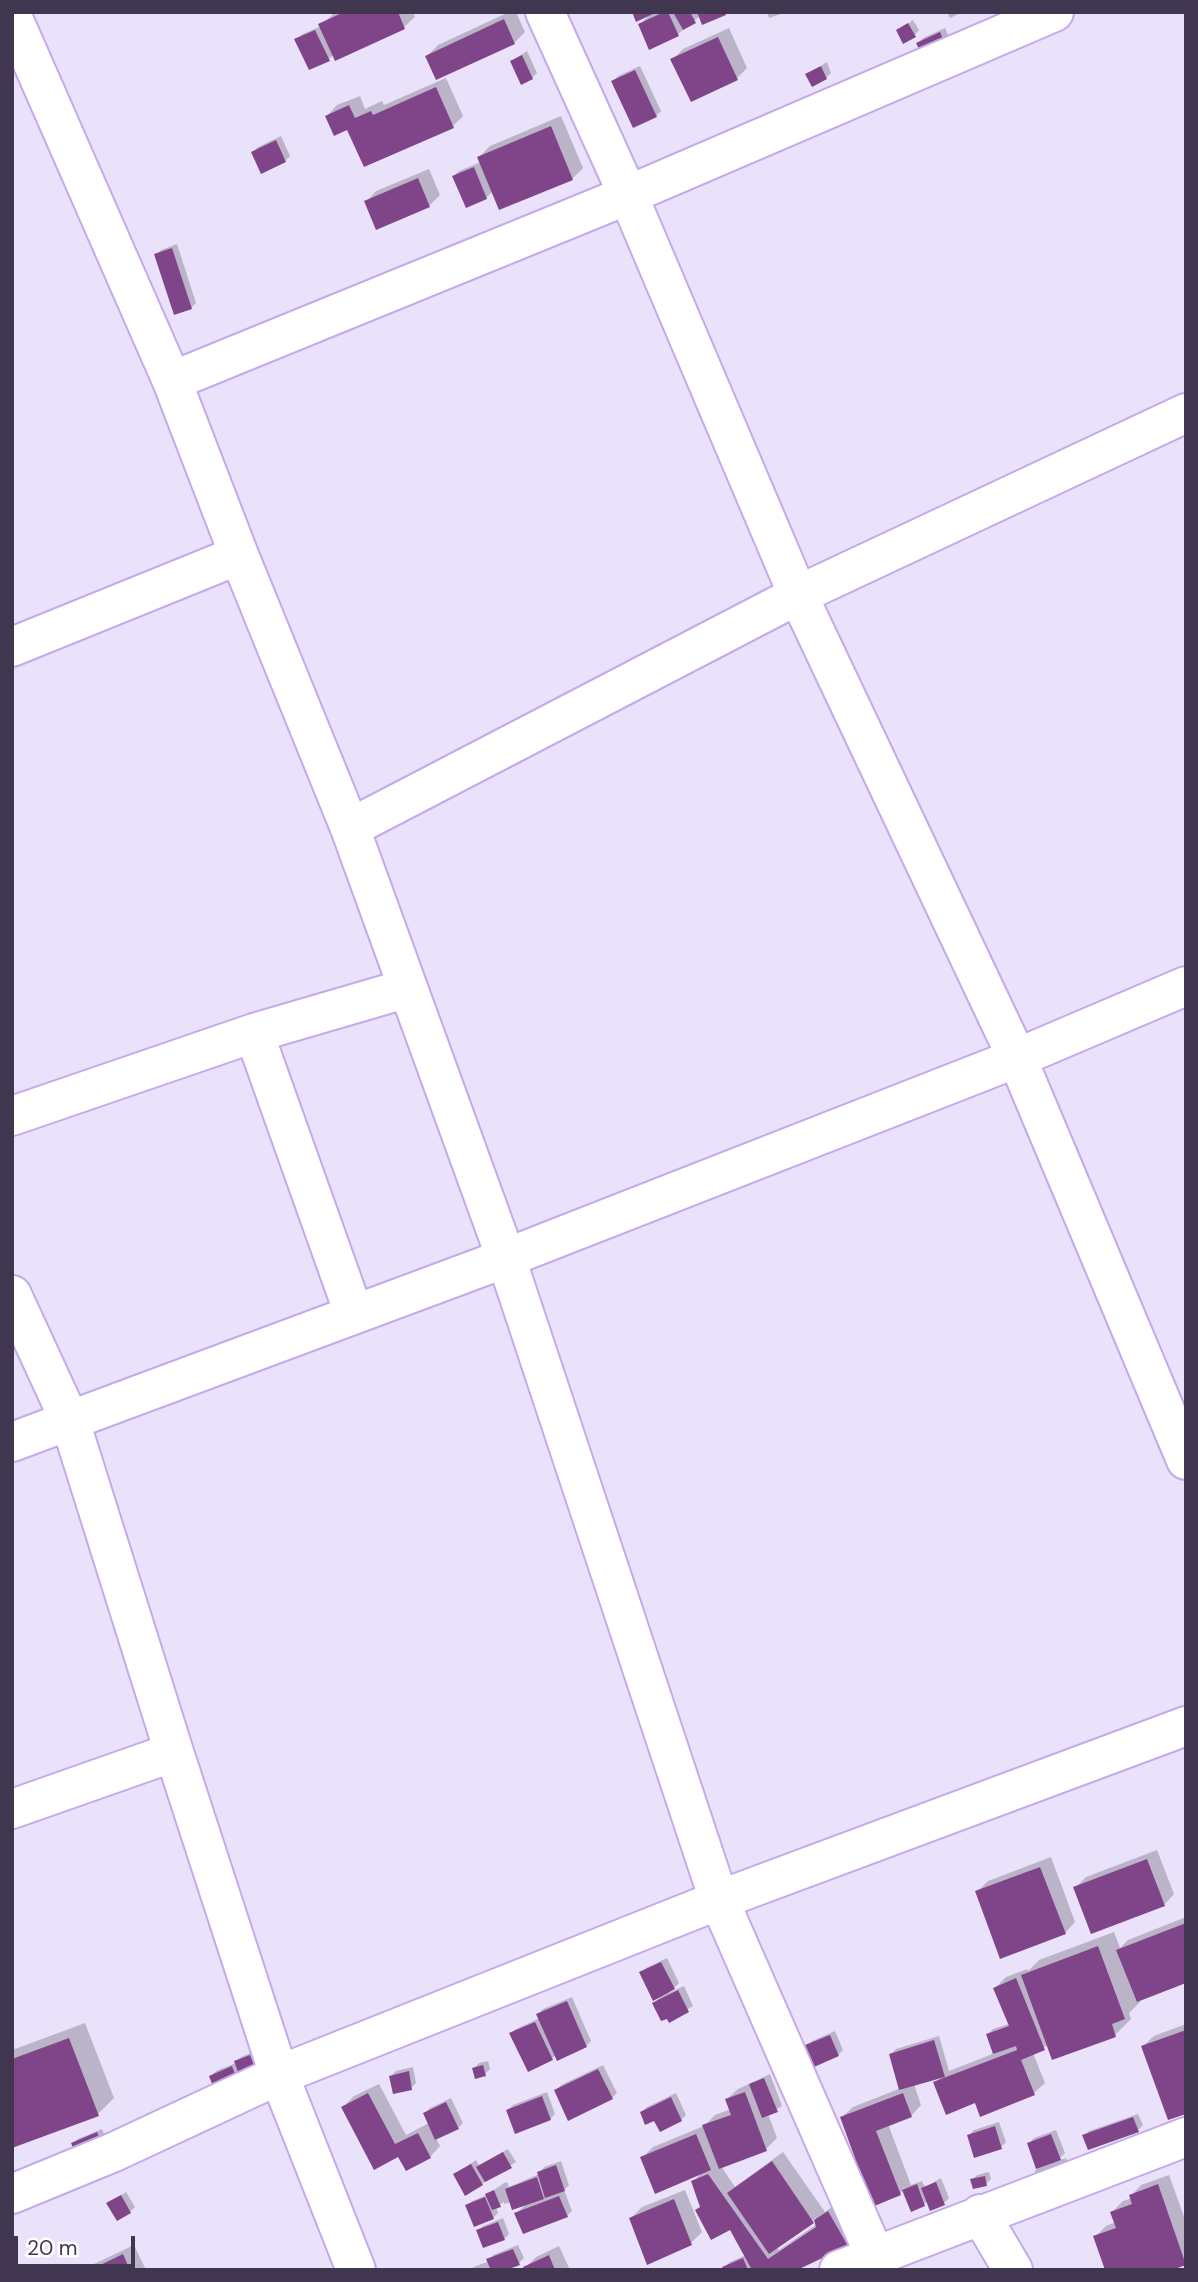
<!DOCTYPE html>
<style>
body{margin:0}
#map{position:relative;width:1198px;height:2282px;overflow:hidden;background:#eae1fb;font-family:"DM Sans",sans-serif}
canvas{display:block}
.frame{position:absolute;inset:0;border:14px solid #403650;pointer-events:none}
.scale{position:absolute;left:14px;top:2236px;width:121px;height:32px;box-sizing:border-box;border:4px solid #403650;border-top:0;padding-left:9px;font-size:21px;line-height:24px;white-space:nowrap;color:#403650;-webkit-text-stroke:5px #fff;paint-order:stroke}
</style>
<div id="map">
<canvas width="1198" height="2282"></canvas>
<div class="frame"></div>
<div class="scale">20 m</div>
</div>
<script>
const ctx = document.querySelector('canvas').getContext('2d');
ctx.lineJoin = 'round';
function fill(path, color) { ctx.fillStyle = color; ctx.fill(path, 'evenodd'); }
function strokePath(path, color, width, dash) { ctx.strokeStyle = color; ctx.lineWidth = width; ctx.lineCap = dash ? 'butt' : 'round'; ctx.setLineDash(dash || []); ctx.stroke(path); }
fill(new Path2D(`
 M335,12H413L415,17L404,27L336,58L334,54L329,59L297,40L301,35L321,26Z
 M509,12H516L525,32L514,43L427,56L438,45Z
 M634,12H726L700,16L678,34L640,25L651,13Z
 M767,12H787L769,18Z
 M947,12H963L950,18Z
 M913,20L919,30L915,35L898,31Z
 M729,28L747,68L737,78L672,60L683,49Z
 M945,28L951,42L918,43L923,38Z
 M527,51L537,73L532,78L512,61Z
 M827,62L831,73L826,78L808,74Z
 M640,66L661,111L656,116L613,81L618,76Z
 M446,78L463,116L453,126L327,116L337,105L360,96L365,109L382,101L384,105Z
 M561,116L583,168L572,179L493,191L486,198L454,176L459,171L481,162L479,157L490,146Z
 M281,136L290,156L285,161L253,152L258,147Z
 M429,169L440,195L429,206L366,202L376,191Z
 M177,244L196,303L191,308L156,255L161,250Z
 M1157,1850L1174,1894L1164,1905L1075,1888L1086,1877Z
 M1051,1857L1075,1922L1065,1933L977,1892L988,1881Z
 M1186,1917V1982L1139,2000L1140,2002L1129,2013L1131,2019L1115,2035L1048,2045L1033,2053L1045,2083L1034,2093L976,2101L935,2083L942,2076L914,2084L921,2105L911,2116L888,2124L911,2185L922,2181L925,2187L941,2178L949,2198L944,2203L928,2201L924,2204L904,2189L900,2194L852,2161L856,2156L842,2117L853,2107L901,2088L891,2054L896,2049L939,2036L949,2071L995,2053L988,2034L993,2029L1009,2024L995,1988L1006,1977L1027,1969L1028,1971L1039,1960L1114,1932L1120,1948L1128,1940Z
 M667,1958L679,1983L669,1993L684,1986L693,2006L670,2020L654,2003L662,1995L641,1973L646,1968Z
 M572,1997L591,2041L586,2046L558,2059L556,2054L552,2059L511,2033L516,2029L540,2018L538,2014L543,2009Z
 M85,2023L114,2098L98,2114L12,2146V2041L15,2049Z
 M1186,2024V2112L1143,2046L1154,2036Z
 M835,2031L843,2050L838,2055L807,2046L812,2041Z
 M255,2051L265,2073L211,2076L216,2071L236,2063L241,2057Z
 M488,2061L490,2069L485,2074L474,2068L479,2063Z
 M603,2065L617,2093L612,2098L556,2090L561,2085Z
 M413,2067L416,2083L411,2088L391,2076L396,2071Z
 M770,2074L782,2106L768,2114L777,2138L766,2149L721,2166L735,2187L783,2152L825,2212L839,2202L857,2234L847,2245L792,2270H726L725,2267L730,2262L746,2255L731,2227L702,2207L693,2182L703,2171L642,2158L653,2147L704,2126L715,2115L731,2109L727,2099L738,2089ZM816,2218L817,2224L779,2250L776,2246Z
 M379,2084L406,2135L429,2123L425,2113L430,2108L451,2098L463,2123L458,2128L436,2138L440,2146L430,2157L399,2155L343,2107L354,2096Z
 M547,2092L555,2114L550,2119L508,2110L513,2105Z
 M676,2093L686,2115L681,2120L655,2118L642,2112L647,2107Z
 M1138,2114L1143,2125L1138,2130L1084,2136L1089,2131Z
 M999,2122L1006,2142L1001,2147L969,2135L974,2130Z
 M102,2129L109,2146L73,2144L78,2139Z
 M1056,2130L1065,2153L1057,2161L1066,2158L1069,2166L1038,2179L1035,2171L1038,2168L1029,2143L1034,2138Z
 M508,2149L516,2162L482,2184L455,2174L476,2160L479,2165Z
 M561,2161L569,2185L564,2190L572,2211L567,2216L516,2214L526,2204L511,2202L504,2204V2202L496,2207L498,2213L493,2218L475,2225L467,2206L472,2201L487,2195L504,2183L507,2182L509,2187L539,2174L544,2167Z
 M989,2172L991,2179L986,2184L972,2180L977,2175Z
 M1169,2175L1186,2222V2263L1167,2270L1095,2237L1106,2226L1116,2222L1112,2212L1123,2201L1132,2198L1131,2196L1141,2185Z
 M685,2190L702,2232L691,2243L631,2218L642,2207Z
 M126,2192L135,2207L130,2212L108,2204Z
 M503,2218L509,2234L504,2239L478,2231L483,2226Z
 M134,2245L146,2270H88L94,2264Z
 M518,2245L524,2258L519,2263L501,2270H466L492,2260L493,2255Z
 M559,2246L570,2270H526L525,2268L536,2257Z`), '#0003');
fill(new Path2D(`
 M344,12H398L405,29L335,61L318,24Z
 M632,12H657L636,22Z
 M664,12H668L679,36L649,50L638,24Z
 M673,12H690L696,23L683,30Z
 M697,12H725L726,15L702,25Z
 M504,19L515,44L436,80L425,56Z
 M908,23L916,37L903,44L896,30Z
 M315,30L330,61L309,70L294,39Z
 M940,32L947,49L924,59L916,43Z
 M718,37L738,80L691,102L670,59Z
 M522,55L533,79L521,85L510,61Z
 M821,66L827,79L812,87L805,74Z
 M635,70L657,117L633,128L611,81Z
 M436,87L454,128L364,167L347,130L334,136L325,116L349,105L355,118L371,111L373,115Z
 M551,126L573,180L499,210L477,157Z
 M276,140L286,162L261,174L251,152Z
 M474,167L487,199L466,208L452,176Z
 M418,178L430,207L376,230L364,201Z
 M172,248L192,309L174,315L154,254Z
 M1147,1859L1165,1906L1091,1934L1073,1887Z
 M1040,1867L1066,1934L1000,1959L975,1891Z
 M1186,1923V1983L1137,2002L1116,1950Z
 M1098,1946L1125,2019L1112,2024L1116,2037L1052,2060L1021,1975Z
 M661,1962L675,1989L653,2001L639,1972Z
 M1016,1978L1045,2050L1021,2060L1035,2095L980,2117L975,2103L946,2115L933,2082L1017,2050L1016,2046L993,2054L986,2034L1009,2026L993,1988Z
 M678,1990L689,2012L669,2023L667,2019L661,2021L652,2003Z
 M567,2001L587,2047L557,2061L536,2014Z
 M535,2022L553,2060L528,2072L509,2033Z
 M1186,2030V2114L1168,2120L1141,2046Z
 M830,2035L839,2056L814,2067L805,2045Z
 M69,2038L99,2116L12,2148V2059Z
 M934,2040L945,2077L899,2090L889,2054Z
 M250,2055L261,2080L243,2086L234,2061Z
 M483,2065L486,2076L475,2079L472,2068Z
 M232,2066L240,2087L217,2097L209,2076Z
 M598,2069L613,2099L568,2121L554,2090Z
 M409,2071L412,2090L393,2094L389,2076Z
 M764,2078L778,2112L762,2118L749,2084Z
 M745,2092L767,2151L719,2169L702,2125L731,2115L725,2099Z
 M368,2093L395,2144L418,2133L431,2158L406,2171L398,2157L374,2170L341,2107Z
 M903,2093L912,2117L876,2131L901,2195L872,2207L850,2160L855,2158L840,2117Z
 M542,2096L551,2120L515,2134L506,2110Z
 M671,2097L682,2121L660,2132L654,2121L645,2125L640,2112Z
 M446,2102L459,2129L435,2140L423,2113Z
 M1133,2117L1139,2132L1088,2150L1082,2135Z
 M995,2126L1002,2149L974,2158L967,2135Z
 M97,2132L105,2152L79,2163L71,2143Z
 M696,2134L711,2170L655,2194L640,2157Z
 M1051,2134L1061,2160L1036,2169L1027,2143Z
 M503,2152L512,2168L485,2182L476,2167Z
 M772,2161L814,2223L769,2254L727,2193Z
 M471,2164L483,2185L465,2196L453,2174Z
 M556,2165L565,2191L545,2198L537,2172Z
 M708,2174L768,2259L816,2227L814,2220L828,2211L848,2246L797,2270H752L730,2230L711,2240L695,2210L700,2207L691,2181Z
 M985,2176L987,2186L973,2189L970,2179Z
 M537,2177L544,2199L512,2210L505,2189Z
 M936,2182L945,2205L930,2211L921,2188Z
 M917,2184L925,2206L911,2212L902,2190Z
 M1158,2184L1186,2265L1172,2270H1105L1093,2236L1116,2228L1110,2212L1132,2204L1129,2195Z
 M494,2190L501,2207L492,2210L485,2194Z
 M121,2195L131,2213L117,2221L106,2203Z
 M559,2196L568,2217L523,2234L514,2213Z
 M485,2197L494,2219L474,2227L465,2205Z
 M674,2199L692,2245L647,2265L629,2218Z
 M498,2222L505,2240L483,2248L476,2230Z
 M513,2249L520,2265L506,2270H491L486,2259Z
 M123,2254L130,2270H90Z
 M549,2255L555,2270H524L523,2267Z
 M743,2258L748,2270H724L722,2267Z`), '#804589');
const minor = new Path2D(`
 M545,12L628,195L798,595L1017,1058L1186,1460
 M12,16L172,381L239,555L350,828L506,1258L719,1900L875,2256
 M172,381L628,195L1054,12
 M12,647L239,555
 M350,828L798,595L1186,413
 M254,1033L354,1314
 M12,1116L254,1033L408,988
 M12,1295L70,1421L174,1752L279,2075L356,2270
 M12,1442L506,1258L1017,1058L1186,986
 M12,1809L174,1752
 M12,2194L114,2152L279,2075L719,1900L1186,1726
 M980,2214L1013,2270
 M839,2270L1186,2137`);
strokePath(minor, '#c4aaea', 42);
strokePath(minor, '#fff', 38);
</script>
